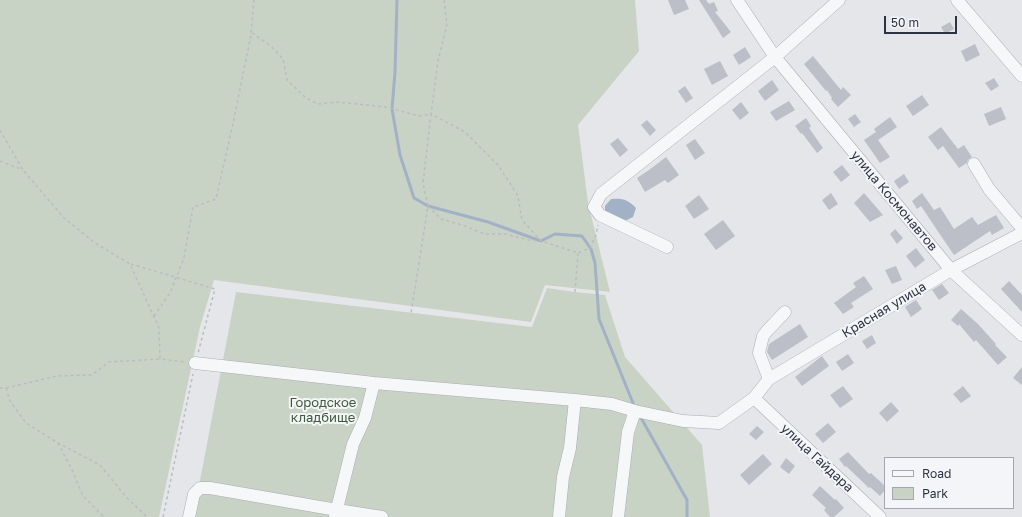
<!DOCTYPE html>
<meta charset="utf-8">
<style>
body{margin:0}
#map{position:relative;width:1022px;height:517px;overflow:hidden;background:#e4e6ea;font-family:"Golos Text",sans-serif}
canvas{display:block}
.legend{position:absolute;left:884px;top:457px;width:130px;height:52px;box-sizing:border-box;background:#f4f5f8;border:1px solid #a4a7af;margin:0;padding:5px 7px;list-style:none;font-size:12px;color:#2d3341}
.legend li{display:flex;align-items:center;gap:8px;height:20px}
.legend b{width:20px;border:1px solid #a4a7af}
.scale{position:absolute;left:884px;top:16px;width:73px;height:18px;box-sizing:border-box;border:2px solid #2d3341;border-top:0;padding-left:5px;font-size:12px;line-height:14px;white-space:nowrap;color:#2d3341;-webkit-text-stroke:3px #f4f5f8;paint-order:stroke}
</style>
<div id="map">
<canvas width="1022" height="517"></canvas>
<ul class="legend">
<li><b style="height:5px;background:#f6f7f9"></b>Road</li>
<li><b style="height:11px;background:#c8d3c6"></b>Park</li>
</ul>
<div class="scale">50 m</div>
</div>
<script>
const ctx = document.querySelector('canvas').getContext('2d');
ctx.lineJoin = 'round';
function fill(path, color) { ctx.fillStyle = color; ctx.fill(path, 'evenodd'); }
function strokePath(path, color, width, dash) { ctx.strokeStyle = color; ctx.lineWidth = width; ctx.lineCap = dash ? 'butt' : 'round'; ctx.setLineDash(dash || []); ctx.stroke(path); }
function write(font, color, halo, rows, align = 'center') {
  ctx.font = font + ' "Golos Text",sans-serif'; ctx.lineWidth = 4; ctx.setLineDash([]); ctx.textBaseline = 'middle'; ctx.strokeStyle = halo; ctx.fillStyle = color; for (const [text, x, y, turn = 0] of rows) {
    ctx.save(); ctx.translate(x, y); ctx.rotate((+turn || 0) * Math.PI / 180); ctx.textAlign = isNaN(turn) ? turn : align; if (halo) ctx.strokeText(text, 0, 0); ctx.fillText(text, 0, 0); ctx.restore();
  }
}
fill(new Path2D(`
 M0,0H635L639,51L578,125L588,203L610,292L545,285L531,322L214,280L200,327L159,517H0Z
 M547,288L575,292L605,295L625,357L702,445L710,517H193L236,292L532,327Z`), '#c8d3c6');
fill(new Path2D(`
 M611,199C623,198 627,199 636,208L633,217L625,221L605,213V206Z`), '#a3b1c6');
strokePath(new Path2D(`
 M397,0L395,72L392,109L400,155L414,198L428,206L488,222L541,241L555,234L582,236L591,249L595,263L599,319L635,408
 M640,416L687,500V517`), '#a3b1c6', 3);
fill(new Path2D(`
 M668,0H685L689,9L674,15Z
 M699,0H706L709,4L714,2L718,11L715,12L731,32L723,38Z
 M950,22L954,29L945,34L941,27Z
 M975,44L980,55L966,62L961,51Z
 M745,47L751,57L739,65L733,55Z
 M813,56L841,90L843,87L851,95L838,107L831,99L832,98L827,90L826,91L804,64Z
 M720,61L728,76L712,85L704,69Z
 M994,78L999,86L991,91L985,83Z
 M772,80L779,90L765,101L758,91Z
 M685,86L693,98L686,103L678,91Z
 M922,95L929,105L913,116L906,106Z
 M789,101L795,110L776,121L770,112Z
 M741,102L749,113L740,120L732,110Z
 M1001,107L1006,119L989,126L984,114Z
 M855,114L861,122L854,127L848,119Z
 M890,117L897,127L878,140L890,157L880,163L864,140L876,132L874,129Z
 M806,118L811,126L809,128L823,148L817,153L802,133L801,134L795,126Z
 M647,120L656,130L650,136L641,125Z
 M941,127L958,149L964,145L972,157L968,160L967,163L959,168L943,146L938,150L928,137Z
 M618,138L628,150L620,157L610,144Z
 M695,139L705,153L695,160L686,145Z
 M666,157L679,175L668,183L665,180L645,192L637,178L649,170Z
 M842,165L850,175L841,182L833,172Z
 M904,174L909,182L899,189L894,181Z
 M831,193L838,204L829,210L822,200Z
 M864,193L883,215L870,222L854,203Z
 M922,193L934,210L940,207L954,229L972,217L978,225L996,215L1004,228L992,235L990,231L954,255L937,230L921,206L917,209L912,201Z
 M699,195L709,209L694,219L685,206Z
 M723,220L735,236L716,250L704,234Z
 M895,229L903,238L897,244L890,234Z
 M916,248L925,260L915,268L906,256Z
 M896,266L902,280L892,284L885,270Z
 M864,276L873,289L851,303L854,307L843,314L834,303L856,287L853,283Z
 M1009,281L1022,295V312L1001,289Z
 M942,284L949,293L939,300L932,290Z
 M916,300L922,309L911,317L905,307Z
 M961,309L978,324L996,344L995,345L1007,357L998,365L976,340L974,342L959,324L958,326L951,320Z
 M800,324L808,337L772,360L767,352L769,344Z
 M872,335L876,343L867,349L862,341Z
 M848,354L854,363L842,371L836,362Z
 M822,356L829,366L802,386L795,377Z
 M1022,367V385L1013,378Z
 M843,386L853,399L840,408L830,395Z
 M963,386L971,396L961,403L953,394Z
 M891,402L899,411L887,422L879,413Z
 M828,423L836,432L823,443L815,434Z
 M757,426L764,432L756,440L749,434Z
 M848,452L869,474L871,473L885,486V490L880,496L870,487L869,488L846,466L845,467L839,459Z
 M763,454L772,464L749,485L740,475Z
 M786,458L795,466L789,474L780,467Z
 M820,486L835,500L836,499L844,508L834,517H830L824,510L826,508L812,495Z`), '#bcbfc7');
const minor = new Path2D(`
 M737,0L775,57L951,270L1022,335
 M957,0L1022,76
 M974,164L989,189L1022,228
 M667,247L600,215L594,207L601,194L775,57L839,0
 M195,363L374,383L575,400L612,404L635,411L683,421L719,423L754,398L769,379L951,270L1022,233
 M769,379L759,353L763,336L767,331L785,312
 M754,398L880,517
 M189,517L194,494L200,488H210L337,510L382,517
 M335,517L353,444L365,418L374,383
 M559,517L563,477L570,448L575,400
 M618,517L628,432L635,411`);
strokePath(minor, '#a9adb4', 13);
strokePath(new Path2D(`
 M444,0L447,24L438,61L431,114L465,132L498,165L518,196L522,220L541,241L578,253L590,248L596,235L598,225
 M252,33L271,46L283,59L287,80L306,98L318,104L337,102L386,107L419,116L431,114L423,183L428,206L411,313
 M0,130L23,170L64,218L95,243L130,264L159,328L160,359L185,362
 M0,161L23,170
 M428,206L441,219L462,225L485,234H505L528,240L539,241
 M131,264L215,289L198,353
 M575,292L578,253
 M154,316L170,293L184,258L193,207L216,199L234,119L251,35L254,0
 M0,388H6L57,376L92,375L109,362L160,359
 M6,388L10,401L26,423L58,443L100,465L127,498L147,517
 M58,443L73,472L83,496L104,517
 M163,517L193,374`), '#babcc2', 1.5, [3, 3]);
strokePath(minor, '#f6f7f9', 12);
write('13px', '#2d3341', '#f4f5f8', [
 ["улица Космонавтов",894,201,50],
 ["Красная улица",884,310,-31],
 ["улица Гайдара",817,458,43]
]);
write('13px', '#405b3c', '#f4f5f8', [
 ["Городское",323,403],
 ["кладбище",323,418]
]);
</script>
